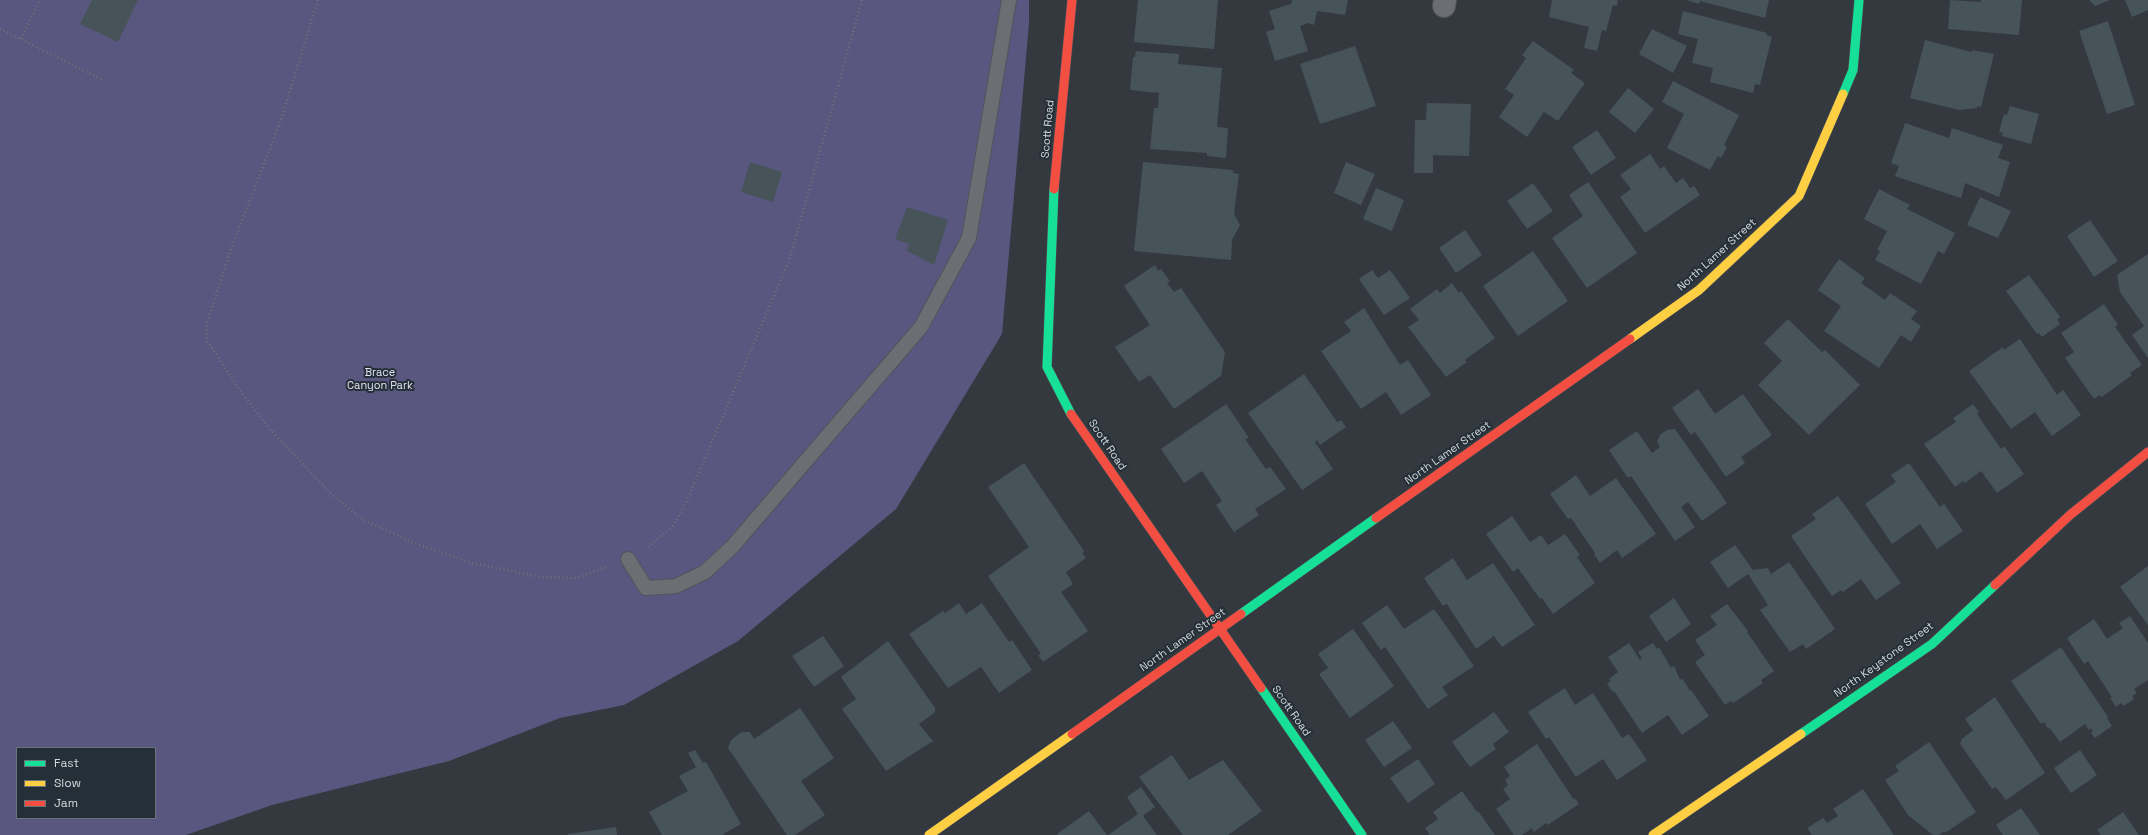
<!DOCTYPE html>
<style>
body{margin:0}
#map{position:relative;width:2148px;height:835px;overflow:hidden;background:#33393e;font-family:"Space Grotesk",sans-serif}
canvas{display:block}
.legend{position:absolute;left:16px;top:747px;width:140px;height:72px;box-sizing:border-box;background:#252f37;border:1px solid #6b737a;margin:0;padding:5px 7px;list-style:none;font-size:12px;color:#d4dadf}
.legend li{display:flex;align-items:center;gap:8px;height:20px}
.legend b{width:20px;border:1px solid #6b737a}
</style>
<div id="map">
<canvas width="2148" height="835"></canvas>
<ul class="legend">
<li><b style="height:5px;background:#16e098"></b>Fast</li>
<li><b style="height:5px;background:#ffcf43"></b>Slow</li>
<li><b style="height:5px;background:#f24e42"></b>Jam</li>
</ul>
</div>
<script>
const ctx = document.querySelector('canvas').getContext('2d');
ctx.lineJoin = 'round';
function fill(path, color) { ctx.fillStyle = color; ctx.fill(path, 'evenodd'); }
function strokePath(path, color, width, dash) { ctx.strokeStyle = color; ctx.lineWidth = width; ctx.lineCap = dash ? 'butt' : 'round'; ctx.setLineDash(dash || []); ctx.stroke(path); }
function write(font, color, halo, rows, align = 'center') {
  ctx.font = font + ' "Space Grotesk",sans-serif'; ctx.lineWidth = 4; ctx.setLineDash([]); ctx.textBaseline = 'middle'; ctx.strokeStyle = halo; ctx.fillStyle = color; for (const [text, x, y, turn = 0] of rows) {
    ctx.save(); ctx.translate(x, y); ctx.rotate((+turn || 0) * Math.PI / 180); ctx.textAlign = isNaN(turn) ? turn : align; if (halo) ctx.strokeText(text, 0, 0); ctx.fillText(text, 0, 0); ctx.restore();
  }
}
fill(new Path2D(`
 M0,0H1029V23L1002,334L896,509L738,641L624,705L560,718L449,761L272,805L186,835H0ZM17,748H155V818H17Z`), '#595780');
fill(new Path2D(`
 M92,0H138L118,42L80,24Z
 M1138,0H1218L1214,49L1134,42Z
 M1292,0H1348L1345,15L1317,11L1314,25L1308,23L1300,26L1308,51L1275,61L1266,32L1275,29L1269,11L1291,4Z
 M1552,0H1618L1617,6L1613,5L1606,31L1602,30L1597,51L1584,48L1589,27L1549,17Z
 M1687,0H1769L1765,18L1700,1L1699,4Z
 M1950,0L1981,2V0H2022L2019,35L1948,29Z
 M2089,0H2110L2095,6Z
 M2125,0H2148V10L2132,17Z
 M1683,11L1767,33L1766,35L1772,37L1760,85L1755,84L1753,93L1710,82L1713,68L1692,63L1698,39L1678,34Z
 M2108,21L2135,105L2107,114L2079,31Z
 M1652,29L1687,46L1673,73L1639,54Z
 M1925,40L1972,52V50L1994,54L1981,107L1978,106L1977,108L1959,110L1910,98Z
 M1533,41L1574,70L1571,73L1585,83L1558,121L1544,112L1527,137L1499,117L1514,95L1505,89L1526,58L1522,55Z
 M1355,46L1376,106L1320,124L1300,64Z
 M1136,51L1179,54L1178,64L1222,68L1217,127L1228,128L1226,158L1207,156V153L1150,149L1154,108H1158L1159,93L1130,90L1133,57H1135Z
 M1673,81L1739,115L1724,145L1727,147L1721,158L1718,156L1710,170L1667,148L1684,114L1662,102Z
 M1628,88L1654,109L1635,133L1609,112Z
 M1427,103L1471,104L1469,156L1433,155V173H1414L1415,120H1426Z
 M2010,106L2039,114L2031,144L2002,136L2003,133L1999,132L2004,114L2007,115Z
 M1905,123L1949,138L1952,128L2003,145L1998,158L2010,162L1999,197L1965,183L1961,198L1895,176L1899,166L1891,163Z
 M1597,130L1616,158L1591,175L1572,147Z
 M1650,154L1660,169L1664,166L1676,183L1683,178L1690,188L1694,186L1700,195L1645,233L1620,197L1631,189L1620,175Z
 M750,162L782,172L773,202L741,192Z
 M1143,162L1233,170V173L1239,174L1234,214L1240,225L1232,240L1231,260L1134,251Z
 M1346,162L1375,174L1361,205L1334,193Z
 M1588,182L1637,253L1587,288L1552,238L1583,216L1569,195Z
 M1533,183L1553,211L1527,229L1507,201Z
 M1376,188L1404,200L1392,231L1363,219Z
 M1879,189L1910,205L1907,209L1955,233L1944,254L1938,251L1921,284L1875,260L1880,251L1877,250L1887,231L1864,219Z
 M1980,197L2011,211L1998,238L1967,225Z
 M907,207L948,220L934,265L907,251L909,244L895,239Z
 M2090,220L2118,261L2094,277L2067,236Z
 M1465,230L1482,255L1456,273L1439,248Z
 M1533,251L1568,301L1518,336L1483,286Z
 M2148,254V358L2132,335L2144,326L2120,292L2117,275Z
 M1839,259L1865,278L1861,283L1885,300L1890,293L1917,311L1911,319L1921,326L1911,342L1901,335L1879,368L1824,331L1841,306L1818,290Z
 M1155,265L1158,271L1161,269L1170,281L1167,283L1174,292L1181,288L1225,352L1221,376L1174,409L1150,375L1139,382L1115,347L1150,325L1124,286Z
 M1372,270L1378,278L1390,270L1410,298L1384,315L1359,279Z
 M2029,275L2060,317L2057,320L2060,324L2042,337L2039,333L2037,334L2006,291Z
 M1452,283L1459,293L1461,291L1495,338L1465,360L1467,362L1446,377L1408,327L1419,320L1410,309L1437,289L1440,293Z
 M2104,304L2118,325L2115,327L2142,365L2130,373L2132,375L2102,397L2100,395L2094,399L2065,358L2074,352L2061,333Z
 M1364,308L1400,365L1408,360L1431,395L1401,415L1386,392L1361,409L1321,351L1351,331L1344,322Z
 M1788,319L1822,352L1825,350L1860,385L1809,435L1758,385L1782,361L1764,343Z
 M2020,339L2057,395L2063,390L2081,415L2052,436L2035,412L2011,429L1969,371L2003,347L2004,350Z
 M1304,374L1337,422L1341,420L1346,427L1320,445L1317,440L1315,442L1333,469L1302,490L1248,413Z
 M1698,389L1715,414L1743,394L1771,434V436L1741,457L1745,463L1726,477L1695,432L1691,435L1672,408Z
 M1226,404L1249,438L1245,439L1266,469L1270,467L1286,489L1255,509L1259,515L1234,532L1216,505L1222,501L1202,471L1184,483L1161,449Z
 M1973,404L1979,412L1977,414L2001,449L2004,446L2024,474L1997,493L1981,471L1965,483L1963,481L1955,487L1924,444L1956,422L1953,418Z
 M1675,429L1727,503L1702,521L1688,502L1681,507L1695,527L1675,541L1631,476L1628,478L1609,450L1637,431L1652,453L1660,447L1657,441L1661,434L1667,430Z
 M1024,463L1084,551L1082,553L1086,558L1066,572L1073,584L1061,592L1088,631L1043,662L1038,655L1041,654L988,576L1029,547L988,487Z
 M1909,463L1940,507L1944,504L1963,531L1937,549L1920,524L1892,544L1865,504L1896,482L1891,475Z
 M1576,475L1590,496L1616,478L1656,534L1622,558L1617,550L1600,563L1594,554L1595,553L1571,518L1568,519L1550,494Z
 M1838,496L1901,583L1876,600L1861,579L1843,592L1841,590L1832,596L1791,536L1816,519L1812,514Z
 M1512,516L1530,542L1541,535L1548,545L1565,534L1580,555L1577,557L1595,583L1553,614L1542,598L1540,599L1518,568L1513,572L1486,534Z
 M1735,545L1753,570L1768,568L1771,574L1789,562L1835,629L1806,649L1803,644L1790,652L1760,610L1768,605L1748,574L1728,588L1710,562Z
 M1453,558L1467,580L1493,563L1535,625L1502,647L1494,636L1476,649L1447,604L1443,606L1424,578Z
 M2148,566V625L2120,587Z
 M1674,598L1691,624L1666,642L1649,616Z
 M959,603L966,614L982,603L1009,642L1012,640L1032,670L999,693L981,667L948,688L909,634L943,611L945,613Z
 M1727,604L1748,631L1747,632L1774,671L1761,680L1763,683L1733,703L1731,701L1725,705L1695,662L1705,655L1695,640L1717,625L1710,616Z
 M1387,605L1404,629L1434,609L1474,666L1442,687L1448,695L1428,709L1385,647L1381,650L1362,623Z
 M2130,616L2148,643V680L2134,689L2137,693L2132,696L2134,699L2124,706L2121,703L2116,707L2110,698L2112,697L2088,661L2084,664L2067,638L2094,619L2107,639L2123,628L2119,623Z
 M1353,629L1394,686L1350,718L1319,674L1328,668L1318,654Z
 M823,636L844,666L814,687L792,656Z
 M888,641L935,708V712L919,724L933,741L886,771L842,709L856,699L841,677Z
 M1629,643L1640,660L1642,658L1638,652L1653,643L1657,649L1659,647L1671,668L1674,666L1680,680L1682,678L1689,689L1688,691L1691,690L1709,716L1682,735L1668,715L1642,733L1614,691L1613,692L1607,684L1611,681L1609,679L1618,672L1608,657Z
 M2061,647L2108,717L2107,718L2112,726L2095,738L2091,733L2093,731L2091,728L2089,730L2085,724L2060,742L2049,727L2048,729L2044,722L2041,724L2011,681Z
 M1565,688L1575,705L1593,693L1622,738L1629,734L1647,760L1617,780L1603,759L1576,777L1549,737L1546,739L1528,712Z
 M1995,697L2045,773L2006,800L1996,787L1992,789L1960,744L1962,739L1973,730L1965,719Z
 M800,708L834,758L801,781L825,815L795,835H787L728,748L731,740L742,732H750L754,739Z
 M1494,712L1509,732L1493,744L1496,749L1470,767L1452,742Z
 M1393,721L1412,748L1384,767L1365,740Z
 M1929,742L1976,812L1945,833L1944,831L1939,835H1933L1908,815L1885,780L1899,771L1895,766Z
 M1537,744L1574,800L1575,798L1579,804L1548,825L1546,823L1534,832L1532,828L1522,835H1514L1496,809L1510,799L1503,789L1508,785L1505,780L1510,776L1504,767Z
 M695,750L703,763L706,762L741,824L723,834L724,835H662L649,812L688,791L679,776L696,767L688,753Z
 M2080,750L2097,775L2071,793L2054,768Z
 M1172,755L1189,780L1223,760L1262,811L1228,835H1183L1139,777Z
 M1418,759L1435,784L1408,803L1390,778Z
 M1141,787L1155,807L1143,816L1157,835H1108L1138,814L1127,797Z
 M1863,789L1894,835H1812L1807,828L1823,818L1827,823L1838,816L1833,809Z
 M1462,791L1477,812L1478,811L1495,835H1430L1425,828L1438,819L1433,812Z
 M2021,808L2040,835H2003L1996,825Z
 M1089,811L1107,835H1058L1057,834Z
 M2123,812L2139,835H2101L2097,830Z
 M616,827L617,835H568V834Z`), '#46545a');
const lane = new Path2D(`
 M628,559L646,588L676,586L705,572L732,547L921,327L969,238L1009,0`);
const street = new Path2D(`
 M1444,6L1445,0`);
const fast = new Path2D(`
 M1843,94L1853,70L1859,0
 M1054,189L1047,367L1071,414
 M1241,614L1376,518
 M1261,688L1362,835
 M1801,734L1932,644L1995,585`);
const slow = new Path2D(`
 M1630,339L1699,290L1799,196L1843,94
 M929,835L1072,734
 M1653,835L1801,734`);
const jam = new Path2D(`
 M1054,189L1072,0
 M1071,414L1261,688
 M1376,518L1630,339
 M1995,585L2070,515L2148,452
 M1072,734L1241,614`);
strokePath(lane, '#515559', 16);
strokePath(street, '#515559', 24);
strokePath(fast, '#515559', 10);
strokePath(slow, '#515559', 10);
strokePath(jam, '#515559', 10);
strokePath(new Path2D(`
 M318,0L280,123L232,246L207,323L206,339L238,388L269,428L332,495L362,519L414,543L472,563L541,577L577,578L606,567
 M0,29L103,80
 M21,39L40,0
 M648,547L674,525L689,496L790,258L862,0`), '#6e7275', 2.5, [1, 3]);
strokePath(lane, '#6b6f74', 14);
strokePath(street, '#6b6f74', 22);
strokePath(fast, '#16e098', 9);
strokePath(slow, '#ffcf43', 9);
strokePath(jam, '#f24e42', 9);
write('11px', '#d4dadf', '#252f37', [
 ["Scott Road",1048,129,-85],
 ["North Lamer Street",1717,255,-42],
 ["Scott Road",1107,445,56],
 ["North Lamer Street",1448,453,-35],
 ["North Lamer Street",1183,640,-35],
 ["North Keystone Street",1884,660,-36],
 ["Scott Road",1291,711,55]
]);
write('11px', '#e0e0f1', '#252f37', [
 ["Brace",380,373],
 ["Canyon Park",380,386]
]);
</script>
